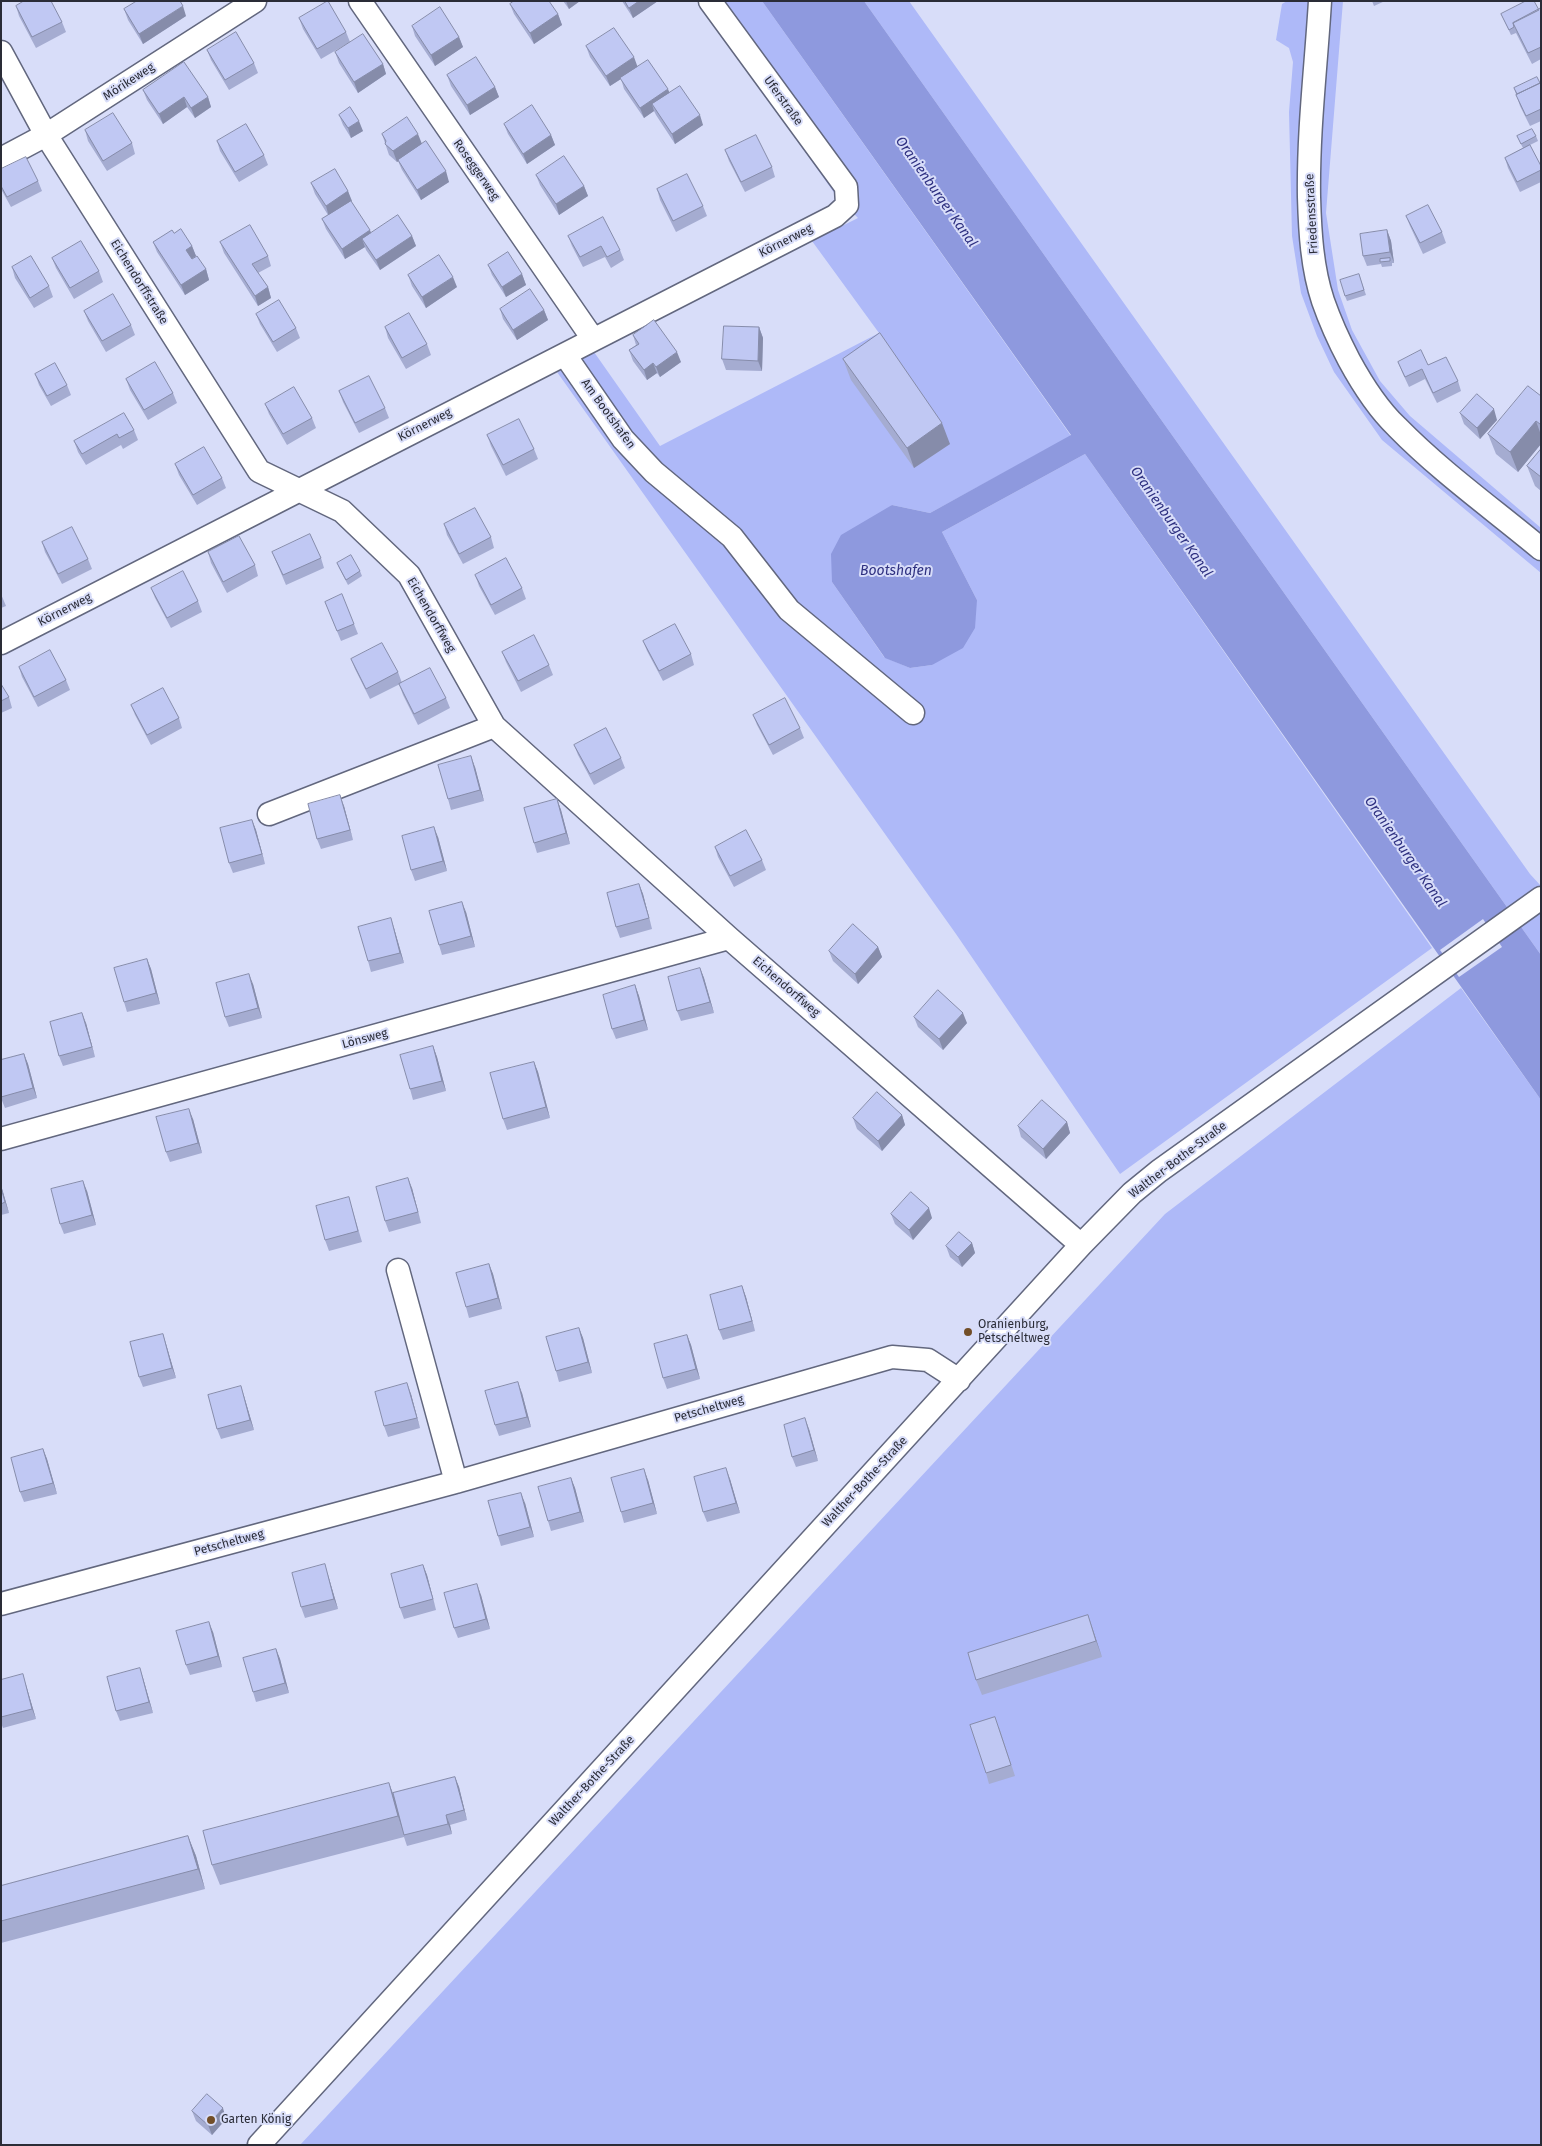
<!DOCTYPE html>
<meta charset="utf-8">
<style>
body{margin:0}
#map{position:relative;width:1542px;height:2146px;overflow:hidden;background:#d8ddf9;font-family:"Fira Sans",sans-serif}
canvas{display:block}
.frame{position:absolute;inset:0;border:2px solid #2a2c37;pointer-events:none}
</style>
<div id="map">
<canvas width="1542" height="2146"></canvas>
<div class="frame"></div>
</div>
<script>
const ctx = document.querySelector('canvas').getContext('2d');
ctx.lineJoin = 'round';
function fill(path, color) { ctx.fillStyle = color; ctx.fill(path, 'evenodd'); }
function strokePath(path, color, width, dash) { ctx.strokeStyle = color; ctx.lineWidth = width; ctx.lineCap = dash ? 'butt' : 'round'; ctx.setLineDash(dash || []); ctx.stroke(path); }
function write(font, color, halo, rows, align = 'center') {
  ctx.font = font + ' "Fira Sans",sans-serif'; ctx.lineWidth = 4; ctx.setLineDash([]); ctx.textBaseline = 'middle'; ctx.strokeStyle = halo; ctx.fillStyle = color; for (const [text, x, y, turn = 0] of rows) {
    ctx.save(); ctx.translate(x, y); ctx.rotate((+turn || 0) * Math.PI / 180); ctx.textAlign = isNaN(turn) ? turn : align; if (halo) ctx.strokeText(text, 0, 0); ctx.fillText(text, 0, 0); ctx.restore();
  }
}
fill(new Path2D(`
 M698,1H762L1071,436L930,513L892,505L832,582L884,657L910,668L932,665L977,600L942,532L1085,454L1432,948L1120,1174L956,934L557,372L594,352L660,446L879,333L812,241L858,218L835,194Z
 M864,1H909L1530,874L1541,886V955Z
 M1287,1H1343L1326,213L1338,290L1352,330L1380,381L1410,416L1541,528V573L1382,440L1334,372L1317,336L1301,293L1292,236L1289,112L1293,62L1289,48L1276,40L1282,4Z
 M1461,988L1541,1100V2145H300L1165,1214Z`), '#aeb9f8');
fill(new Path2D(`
 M762,1H864L1541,955V1100L1085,454L942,532L977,600L975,628L963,648L932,665L910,668L885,658L832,582L831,554L841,535L892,505L930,513L1071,435Z`), '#8e99de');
fill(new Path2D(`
 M1483,919L1502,947L1459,977L1440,950Z`), '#d8ddf9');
const minor = new Path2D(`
 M360,1L593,339
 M1320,1C1316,67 1308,131 1309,197C1310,232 1312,268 1323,301C1330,321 1339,341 1349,360C1362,384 1377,408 1397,427C1441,472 1493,509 1541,549
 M1,52L46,135L259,471L342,511L409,575L494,726L729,938L1081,1245
 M1,159L46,135L255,1
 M565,355L623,439L654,472L732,537L789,610L913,713
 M1,643L835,216L847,205L846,187L710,1
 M269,814L494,726
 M1,1139L729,938
 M398,1270L456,1482
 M1,1604L456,1482L892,1357L928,1360L959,1380
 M259,2145L1081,1245L1132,1193L1159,1171L1541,898`);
strokePath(minor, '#62677e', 25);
strokePath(minor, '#fff', 22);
fill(new Path2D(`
 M563,1H580L569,9Z
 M622,1H658L633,18Z
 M1372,1H1385L1374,6Z
 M510,4L558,14L562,25L534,44L514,14Z
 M16,6L62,22L66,32L36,48L19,16Z
 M1541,8V59L1532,64L1516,33L1511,35L1501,14L1539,10Z
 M124,9L186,16L143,44L128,20Z
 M299,18L346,32L350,42L321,59L303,29Z
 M412,26L459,37L463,47L435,66L415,36Z
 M586,46L638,67L670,93L703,125L675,144L656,115L654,111L644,118L624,89L621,79L610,86L590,57Z
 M207,50L254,63L258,73L229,90L211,60Z
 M335,52L383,64L386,74L358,93L339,63Z
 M447,75L495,87L499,97L470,115L451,86Z
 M1541,83V121L1530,126L1520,106L1514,88Z
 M143,90L208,97L211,107L195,118L187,107L163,124L147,100Z
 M339,115L363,131L351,138L343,125Z
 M504,124L551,135L555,145L527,164L508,134Z
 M85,130L132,143L135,154L107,171L88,141Z
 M382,134L422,144L449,182L421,200L402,170L398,161L397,162L389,155Z
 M1517,136H1536L1538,141L1530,145L1541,166V182L1520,192L1508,168L1505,158L1523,148Z
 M217,141L264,155L268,165L239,182L220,151Z
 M725,150L772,167L775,177L745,192L729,161Z
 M1,169L38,181L42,191L11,207L1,189Z
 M536,175L584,186L588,196L559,215L540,185Z
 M311,183L348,191L351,202L371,233L412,236L416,246L380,270L366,250L365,247L345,259L326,229L322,219L328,215L315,194Z
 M657,189L703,206L707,216L676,232L660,200Z
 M1406,216L1442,232L1446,243L1423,254L1410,226Z
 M1387,230L1391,241L1394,263H1392V266L1382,267L1381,264L1367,266L1363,256Z
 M174,233L192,246L196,256L192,259L206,269L209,280L185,295L157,252L153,242Z
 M568,236L620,250L624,260L611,268L605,257L583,267L572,246Z
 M220,242L268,256L271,266L258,273L268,287L271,298L258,306L224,253Z
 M52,258L99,271L103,282L74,299L56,268Z
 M488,265L522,274L526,285L506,297L492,275Z
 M12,267L49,286L53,297L34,308L15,278Z
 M1359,274L1366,295L1347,301L1345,296Z
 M408,275L457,287L426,308L412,286Z
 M500,309L544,310L548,320L517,340L503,319Z
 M84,311L131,325L135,335L106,352L88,321Z
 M256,314L296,328L300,338L277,352L260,324Z
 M385,327L427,344L431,355L406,369L388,338Z
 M759,327L763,338L762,371L726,370L722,359Z
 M633,335L681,362L660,377L657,373L647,380L633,361L629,350L636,345Z
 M843,359L950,444L914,468L851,380Z
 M1398,362L1458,381L1461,391L1437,403L1425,379L1409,387L1402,372Z
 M35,374L67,385L71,395L51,406L39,385Z
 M126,379L173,393L177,403L148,420L130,390Z
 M339,391L385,408L389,418L359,433L343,402Z
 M1541,396V444L1518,472L1496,454L1488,434Z
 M265,404L312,418L316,428L287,445L269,414Z
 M1460,413L1497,420L1480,439L1464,424Z
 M134,430L138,440L123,449L121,445L86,465L78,452L74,441Z
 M487,435L534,449L538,459L506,476L491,446Z
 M1541,449V491L1535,486L1527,466Z
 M175,464L222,478L226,488L197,505L179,475Z
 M444,524L491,537L494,548L463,564L447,535Z
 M42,542L88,559L92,569L62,584L45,552Z
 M208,552L255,565L258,576L227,593L211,563Z
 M272,552L321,558L324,568L286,585Z
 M337,563L360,571L362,576L348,585L339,568Z
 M475,575L522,588L526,599L495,615L479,586Z
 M151,588L198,601L202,612L171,628L155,598Z
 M1,594L6,606L1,608Z
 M325,602L354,624L358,634L341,641Z
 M643,641L691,654L694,665L663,681L647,651Z
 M502,652L549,665L553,675L521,692L506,662Z
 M351,659L398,672L402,683L370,699L355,669Z
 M19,667L66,680L70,690L38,707L22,677Z
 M1,684L9,697L12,708L1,713Z
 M399,684L446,698L450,708L418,725L403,695Z
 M131,705L179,718L182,728L151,745L135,715Z
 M753,715L800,728L804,738L773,755L757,725Z
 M574,745L621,758L625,768L594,785L578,755Z
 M475,767L484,801L451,810L448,799Z
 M557,799L561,810L570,844L537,853L534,843Z
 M344,806L353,840L321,849L317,839Z
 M252,820L256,830L265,864L233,873L229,863Z
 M438,837L447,871L415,881L411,870Z
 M715,847L762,860L766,870L734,887L718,857Z
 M639,884L643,894L652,929L620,938L616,927Z
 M466,912L475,947L442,955L439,945Z
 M394,928L404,963L371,972L368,961Z
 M878,947L882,957L858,984L833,961L829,951Z
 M147,959L151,969L160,1004L127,1012L124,1002Z
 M700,968L704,978L714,1013L681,1021L677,1011Z
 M253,984L262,1018L229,1027L225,1017Z
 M635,985L639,996L648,1030L616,1039L612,1029Z
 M914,1017L967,1023L943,1050L918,1027Z
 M86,1023L95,1057L63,1066L59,1056Z
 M433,1046L437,1057L446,1091L413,1100L410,1089Z
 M24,1054L28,1064L37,1098L5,1108L1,1098V1060Z
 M534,1062L538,1072L550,1118L507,1130L503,1119Z
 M902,1115L905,1125L882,1151L857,1129L853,1118Z
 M193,1119L202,1153L170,1162L166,1152Z
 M1067,1122L1070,1133L1046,1159L1021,1137L1018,1126Z
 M1,1185L9,1213L1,1215Z
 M412,1188L421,1223L389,1232L385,1221Z
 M87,1191L96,1225L64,1234L60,1224Z
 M352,1208L362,1242L329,1251L325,1240Z
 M891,1214L932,1218L913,1240L895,1224Z
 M972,1243L975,1253L962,1267L950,1257L946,1246Z
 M489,1264L493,1274L502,1309L469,1318L466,1307Z
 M742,1286L746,1297L755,1331L723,1340L719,1330Z
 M579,1328L583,1338L592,1373L559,1382L556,1371Z
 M163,1334L166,1344L176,1378L143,1387L139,1377Z
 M687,1335L691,1345L700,1379L667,1389L663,1378Z
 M522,1393L531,1427L499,1436L495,1425Z
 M411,1394L420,1428L388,1437L384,1426Z
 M244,1396L254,1430L221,1439L217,1429Z
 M809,1429L818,1461L796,1467L792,1457Z
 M43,1449L47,1459L57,1494L24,1502L20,1492Z
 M571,1478L575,1488L584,1522L551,1531L548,1521Z
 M730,1479L740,1513L707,1522L703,1512Z
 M648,1480L657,1514L624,1523L621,1512Z
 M525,1503L534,1537L501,1546L498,1536Z
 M423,1565L427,1575L436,1610L404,1619L400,1608Z
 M328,1575L338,1609L305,1618L301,1607Z
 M481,1595L490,1629L458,1638L454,1628Z
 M1088,1615L1102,1657L982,1695L976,1680Z
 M213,1632L222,1667L190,1675L186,1665Z
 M276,1649L280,1659L289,1693L256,1702L253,1692Z
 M143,1678L153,1713L120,1721L116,1711Z
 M1,1680L26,1685L36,1719L3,1728L1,1723Z
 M999,1727L1015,1776L989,1784L986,1773Z
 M455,1777L459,1787L467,1820L450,1825L452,1834L407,1846L404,1837L220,1885L212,1865L389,1783L393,1793Z
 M188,1836L196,1856L205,1889L1,1943V1886Z
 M192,2111L226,2119L212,2135L196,2121Z`), '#a5acd1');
fill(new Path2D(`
 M566,1H580L569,9Z
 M639,1H658L633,18L629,8Z
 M183,6L186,16L143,44L139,34Z
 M558,14L562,25L534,44L530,33Z
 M459,37L463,47L435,66L431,55Z
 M634,57L638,68L610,86L606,76Z
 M383,64L386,74L358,93L354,82Z
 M495,87L499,97L470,115L467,105Z
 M668,89L672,99L652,104L654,111L644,118L640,108Z
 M184,97L187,107L163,124L159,114Z
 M208,97L211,107L195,118L191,108Z
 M700,115L703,125L675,144L672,134Z
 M359,121L363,131L351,138L348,128Z
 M418,134L422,144L397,162L393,151Z
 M551,135L555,145L527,164L523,154Z
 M446,171L449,182L421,200L417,190Z
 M584,186L588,196L559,215L556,204Z
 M348,191L352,201L329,217L326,206Z
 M370,230L374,241L362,239L365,247L345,259L342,249Z
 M1387,230L1391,241L1394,263L1390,252Z
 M412,236L416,246L380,270L376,260Z
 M192,246L196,256L190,260L186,250Z
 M206,269L209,280L185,295L181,285Z
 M522,274L526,285L506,297L502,287Z
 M453,277L457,287L426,308L422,297Z
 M268,287L271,298L258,306L255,296Z
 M544,310L548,320L517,340L513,330Z
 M759,327L763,338L762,371L758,361Z
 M677,352L681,362L660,377L656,367Z
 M653,363L657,373L647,380L644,370Z
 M1494,409L1497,420L1480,439L1477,428Z
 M1536,421L1541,435V444L1518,472L1510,452Z
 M942,423L950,444L914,468L907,448Z
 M471,756L475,767L484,801L480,790Z
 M340,795L344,806L353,840L350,830Z
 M557,799L561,810L570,844L566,833Z
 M252,820L256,830L265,864L262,854Z
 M434,827L438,837L447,871L443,861Z
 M639,884L643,894L652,929L649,918Z
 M462,902L466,912L475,947L471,936Z
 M391,918L394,928L404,963L400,953Z
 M878,947L882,957L858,984L855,974Z
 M147,959L151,969L160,1004L156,993Z
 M700,968L704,978L714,1013L710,1002Z
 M249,974L253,984L262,1018L258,1008Z
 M635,985L639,996L648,1030L644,1020Z
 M82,1013L86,1023L95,1057L92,1047Z
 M963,1013L967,1023L943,1050L939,1039Z
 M433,1046L437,1057L446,1091L442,1081Z
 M24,1054L28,1064L37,1098L33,1088Z
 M534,1062L538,1072L550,1118L546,1107Z
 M189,1109L193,1119L202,1153L198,1143Z
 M902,1115L905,1125L882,1151L878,1141Z
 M1067,1122L1070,1133L1046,1159L1043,1149Z
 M408,1178L412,1188L421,1223L418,1212Z
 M83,1181L87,1191L96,1225L92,1215Z
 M1,1185L9,1213L5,1202L1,1188Z
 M929,1208L932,1218L913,1240L909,1230Z
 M972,1243L975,1253L962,1267L958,1257Z
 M489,1264L493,1274L502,1309L498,1298Z
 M742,1286L746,1297L755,1331L752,1321Z
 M579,1328L583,1338L592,1373L588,1362Z
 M163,1334L166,1344L176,1378L172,1368Z
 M687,1335L691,1345L700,1379L696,1369Z
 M518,1382L522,1393L531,1427L527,1417Z
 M407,1383L411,1394L420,1428L417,1418Z
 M241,1386L244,1396L254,1430L250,1420Z
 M805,1418L809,1429L818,1461L814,1450Z
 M43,1449L47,1459L57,1494L53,1483Z
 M726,1468L730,1479L740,1513L736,1503Z
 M644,1469L648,1480L657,1514L653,1503Z
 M571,1478L575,1488L584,1522L580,1512Z
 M521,1493L525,1503L534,1537L530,1527Z
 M325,1564L328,1575L338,1609L334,1599Z
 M423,1565L427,1575L436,1610L433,1599Z
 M477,1584L481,1595L490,1629L486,1619Z
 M1088,1615L1102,1657L1096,1641Z
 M209,1622L213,1632L222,1667L218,1656Z
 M276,1649L280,1659L289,1693L285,1683Z
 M140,1668L143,1678L153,1713L149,1702Z
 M23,1674L26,1685L36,1719L32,1709Z
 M455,1777L459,1787L467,1820L464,1810Z
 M389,1783L396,1803L405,1837L398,1816Z
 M446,1815L450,1825L452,1834L448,1824Z
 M188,1836L196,1856L205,1889L198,1869Z
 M223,2108L226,2119L212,2135L208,2125Z`), '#868caa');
const building = new Path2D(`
 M24,1H51L62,22L32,37L16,6Z
 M137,1H180L183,6L139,34L124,9Z
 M328,1L346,32L317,49L299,18Z
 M514,1H549L558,14L530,33L510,4Z
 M625,1H639L629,8Z
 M1526,1H1534L1539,10L1513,23L1514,27L1509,30L1501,14Z
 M440,7L459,37L431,55L412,26Z
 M1541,8V47L1528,53L1513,23Z
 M614,28L634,57L606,76L586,46Z
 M236,32L254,63L225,80L207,50Z
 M363,34L383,64L354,82L335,52Z
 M476,57L495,87L467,105L447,75Z
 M648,60L668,89L640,108L620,78Z
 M184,62L208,97L191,108L184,97L159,114L143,90Z
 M1537,77L1540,83L1517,94L1514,88Z
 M1541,83V109L1526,116L1516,95Z
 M680,86L700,115L672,134L652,104Z
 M532,105L551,135L523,154L504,124Z
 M350,107L359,121L348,128L339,115Z
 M113,113L132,143L103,161L85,130Z
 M407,117L418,134L393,151L385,144L386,141L382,134Z
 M246,124L264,155L235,172L217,141Z
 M1532,129L1536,136L1521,144L1517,136Z
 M756,135L772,167L741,182L725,150Z
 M426,141L446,171L417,190L398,160Z
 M1530,145L1541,166V170L1517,182L1505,158Z
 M564,156L584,186L556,204L536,175Z
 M26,157L38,181L7,197L1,186V169Z
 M335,169L348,191L326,206L311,183Z
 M687,174L703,206L673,221L657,189Z
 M351,201L370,230L342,249L322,219Z
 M1428,205L1442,232L1420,243L1406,216Z
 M398,215L412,236L376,260L362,239Z
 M603,217L620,250L607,257L601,246L580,257L568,236Z
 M250,225L268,256L252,264L268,287L255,296L220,242Z
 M181,229L192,246L186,250L192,259L197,256L206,269L181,285L153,242L172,230L174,233Z
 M1387,230L1390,252L1363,256L1360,234Z
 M81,241L99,271L70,288L52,258Z
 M508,252L522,274L502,287L488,265Z
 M439,255L453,277L422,297L408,275Z
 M31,256L49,286L30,298L12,267Z
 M1390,258V261L1380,262V259Z
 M1359,274L1364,290L1345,296L1340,280Z
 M530,289L544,310L513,330L500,309Z
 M113,294L131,325L102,341L84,311Z
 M279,300L296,328L273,342L256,314Z
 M409,313L427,344L402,358L385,327Z
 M654,320L677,352L656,367L653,363L644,370L629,350L639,344L633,335Z
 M724,326L759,327L758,361L722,359Z
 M880,333L942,423L907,448L843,359Z
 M1421,350L1428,365L1446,357L1458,381L1433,393L1422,369L1405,377L1398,362Z
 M155,362L173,393L144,410L126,379Z
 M55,363L67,385L47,396L35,374Z
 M369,376L385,408L355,423L339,391Z
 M1528,386L1541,396V423L1540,424L1536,421L1510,452L1488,434Z
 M294,387L312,418L283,434L265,404Z
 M1477,394L1494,409L1477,428L1460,413Z
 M124,413L134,430L119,438L117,434L82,454L74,441Z
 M519,419L534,449L503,465L487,435Z
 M204,447L222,478L193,495L175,464Z
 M1541,449V477L1527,466Z
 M475,508L491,537L459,554L444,524Z
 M72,527L88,559L58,574L42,542Z
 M310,534L321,558L283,575L272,552Z
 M239,536L255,565L223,582L208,552Z
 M351,555L360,571L346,580L337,563Z
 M506,558L522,588L491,605L475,575Z
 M183,571L198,601L167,618L151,588Z
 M342,594L354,624L337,631L325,602Z
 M675,624L691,654L659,671L643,641Z
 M534,635L549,665L518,681L502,652Z
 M382,643L398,672L366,689L351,659Z
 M50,650L66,680L34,697L19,667Z
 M430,668L446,698L414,714L399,684Z
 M1,684L9,697L1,701Z
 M163,688L179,718L147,735L131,705Z
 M785,698L800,728L769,745L753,715Z
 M606,728L621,758L590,774L574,745Z
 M471,756L480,790L448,799L438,765Z
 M340,795L350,830L317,839L308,804Z
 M557,799L566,833L534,843L524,808Z
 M252,820L262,854L229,863L220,828Z
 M434,827L443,861L411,870L402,836Z
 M746,830L762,860L730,876L715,847Z
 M639,884L649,918L616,927L607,893Z
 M462,902L471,936L439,945L429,911Z
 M391,918L400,953L368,961L358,927Z
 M853,924L878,947L855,974L829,951Z
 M147,959L156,993L124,1002L114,968Z
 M700,968L710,1002L677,1011L668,977Z
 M249,974L258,1008L225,1017L216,983Z
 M635,985L644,1020L612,1029L603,995Z
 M938,990L963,1013L939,1039L914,1017Z
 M82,1013L92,1047L59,1056L50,1022Z
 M433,1046L442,1081L410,1089L400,1055Z
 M24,1054L33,1088L1,1097V1060Z
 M534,1062L546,1107L503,1119L490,1073Z
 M877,1092L902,1115L878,1141L853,1118Z
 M1042,1100L1067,1122L1043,1149L1018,1126Z
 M189,1109L198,1143L166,1152L156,1117Z
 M408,1178L418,1212L385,1221L376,1187Z
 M83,1181L92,1215L60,1224L51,1189Z
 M1,1188L5,1202L1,1204Z
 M911,1192L929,1208L909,1230L891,1214Z
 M349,1197L358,1231L325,1240L316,1206Z
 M959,1232L972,1243L958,1257L946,1246Z
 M489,1264L498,1298L466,1307L456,1273Z
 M742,1286L752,1321L719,1330L710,1295Z
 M579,1328L588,1362L556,1371L546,1337Z
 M163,1334L172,1368L139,1377L130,1342Z
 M687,1335L696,1369L663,1378L654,1344Z
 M518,1382L527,1417L495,1425L485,1391Z
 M407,1383L417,1418L384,1426L375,1392Z
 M241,1386L250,1420L217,1429L208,1395Z
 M805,1418L814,1450L792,1457L784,1425Z
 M43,1449L53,1483L20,1492L11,1458Z
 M726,1468L736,1503L703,1512L694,1477Z
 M644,1469L653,1503L621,1512L611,1478Z
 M571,1478L580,1512L548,1521L538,1487Z
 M521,1493L530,1527L498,1536L488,1501Z
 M325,1564L334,1599L301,1607L292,1573Z
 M423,1565L433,1599L400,1608L391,1574Z
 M477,1584L486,1619L454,1628L444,1593Z
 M1088,1615L1096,1641L976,1680L968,1653Z
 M209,1622L218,1656L186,1665L176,1631Z
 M276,1649L285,1683L253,1692L243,1658Z
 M140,1668L149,1702L116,1711L107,1677Z
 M23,1674L32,1709L1,1717V1680Z
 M995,1717L1011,1765L986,1773L970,1725Z
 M455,1777L464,1810L446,1815L448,1824L404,1835L393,1793Z
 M389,1783L398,1816L212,1865L203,1831Z
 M188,1836L198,1869L1,1921V1886Z
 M207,2094L223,2108L208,2125L192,2111Z`);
fill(building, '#c0c8f3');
strokePath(building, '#868caa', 1);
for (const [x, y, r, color] of [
 [968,1332,5,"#724e28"],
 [211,2120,5,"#724e28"]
]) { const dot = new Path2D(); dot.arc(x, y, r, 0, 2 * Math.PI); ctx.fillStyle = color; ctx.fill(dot); strokePath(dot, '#d8ddf9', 2); }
write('12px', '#2a2c37', '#d8ddf9', [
 ["Mörikeweg",129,82,-33],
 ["Uferstraße",783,101,54],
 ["Roseggerweg",476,170,55],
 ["Friedensstraße",1312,214,-93],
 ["Körnerweg",786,241,-27],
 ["Eichendorffstraße",139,282,58],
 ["Am Bootshafen",608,414,54],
 ["Körnerweg",425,425,-27],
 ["Körnerweg",65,610,-27],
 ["Eichendorffweg",431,615,60],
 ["Eichendorffweg",786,987,41],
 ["Lönsweg",365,1039,-15],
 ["Walther-Bothe-Straße",1178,1160,-37],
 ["Petscheltweg",709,1409,-16],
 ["Walther-Bothe-Straße",865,1482,-47],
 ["Petscheltweg",229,1543,-15],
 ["Walther-Bothe-Straße",592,1781,-47]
]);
write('12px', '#2a2c37', '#d8ddf9', [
 ["Oranienburg,",978,1325],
 ["Petscheltweg",978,1339],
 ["Garten König",221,2120]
], 'left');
write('italic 14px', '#2e3080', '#d8ddf9', [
 ["Oranienburger Kanal",936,192,55],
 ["Oranienburger Kanal",1171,522,55],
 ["Bootshafen",896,571],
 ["Oranienburger Kanal",1405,852,55]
]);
</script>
